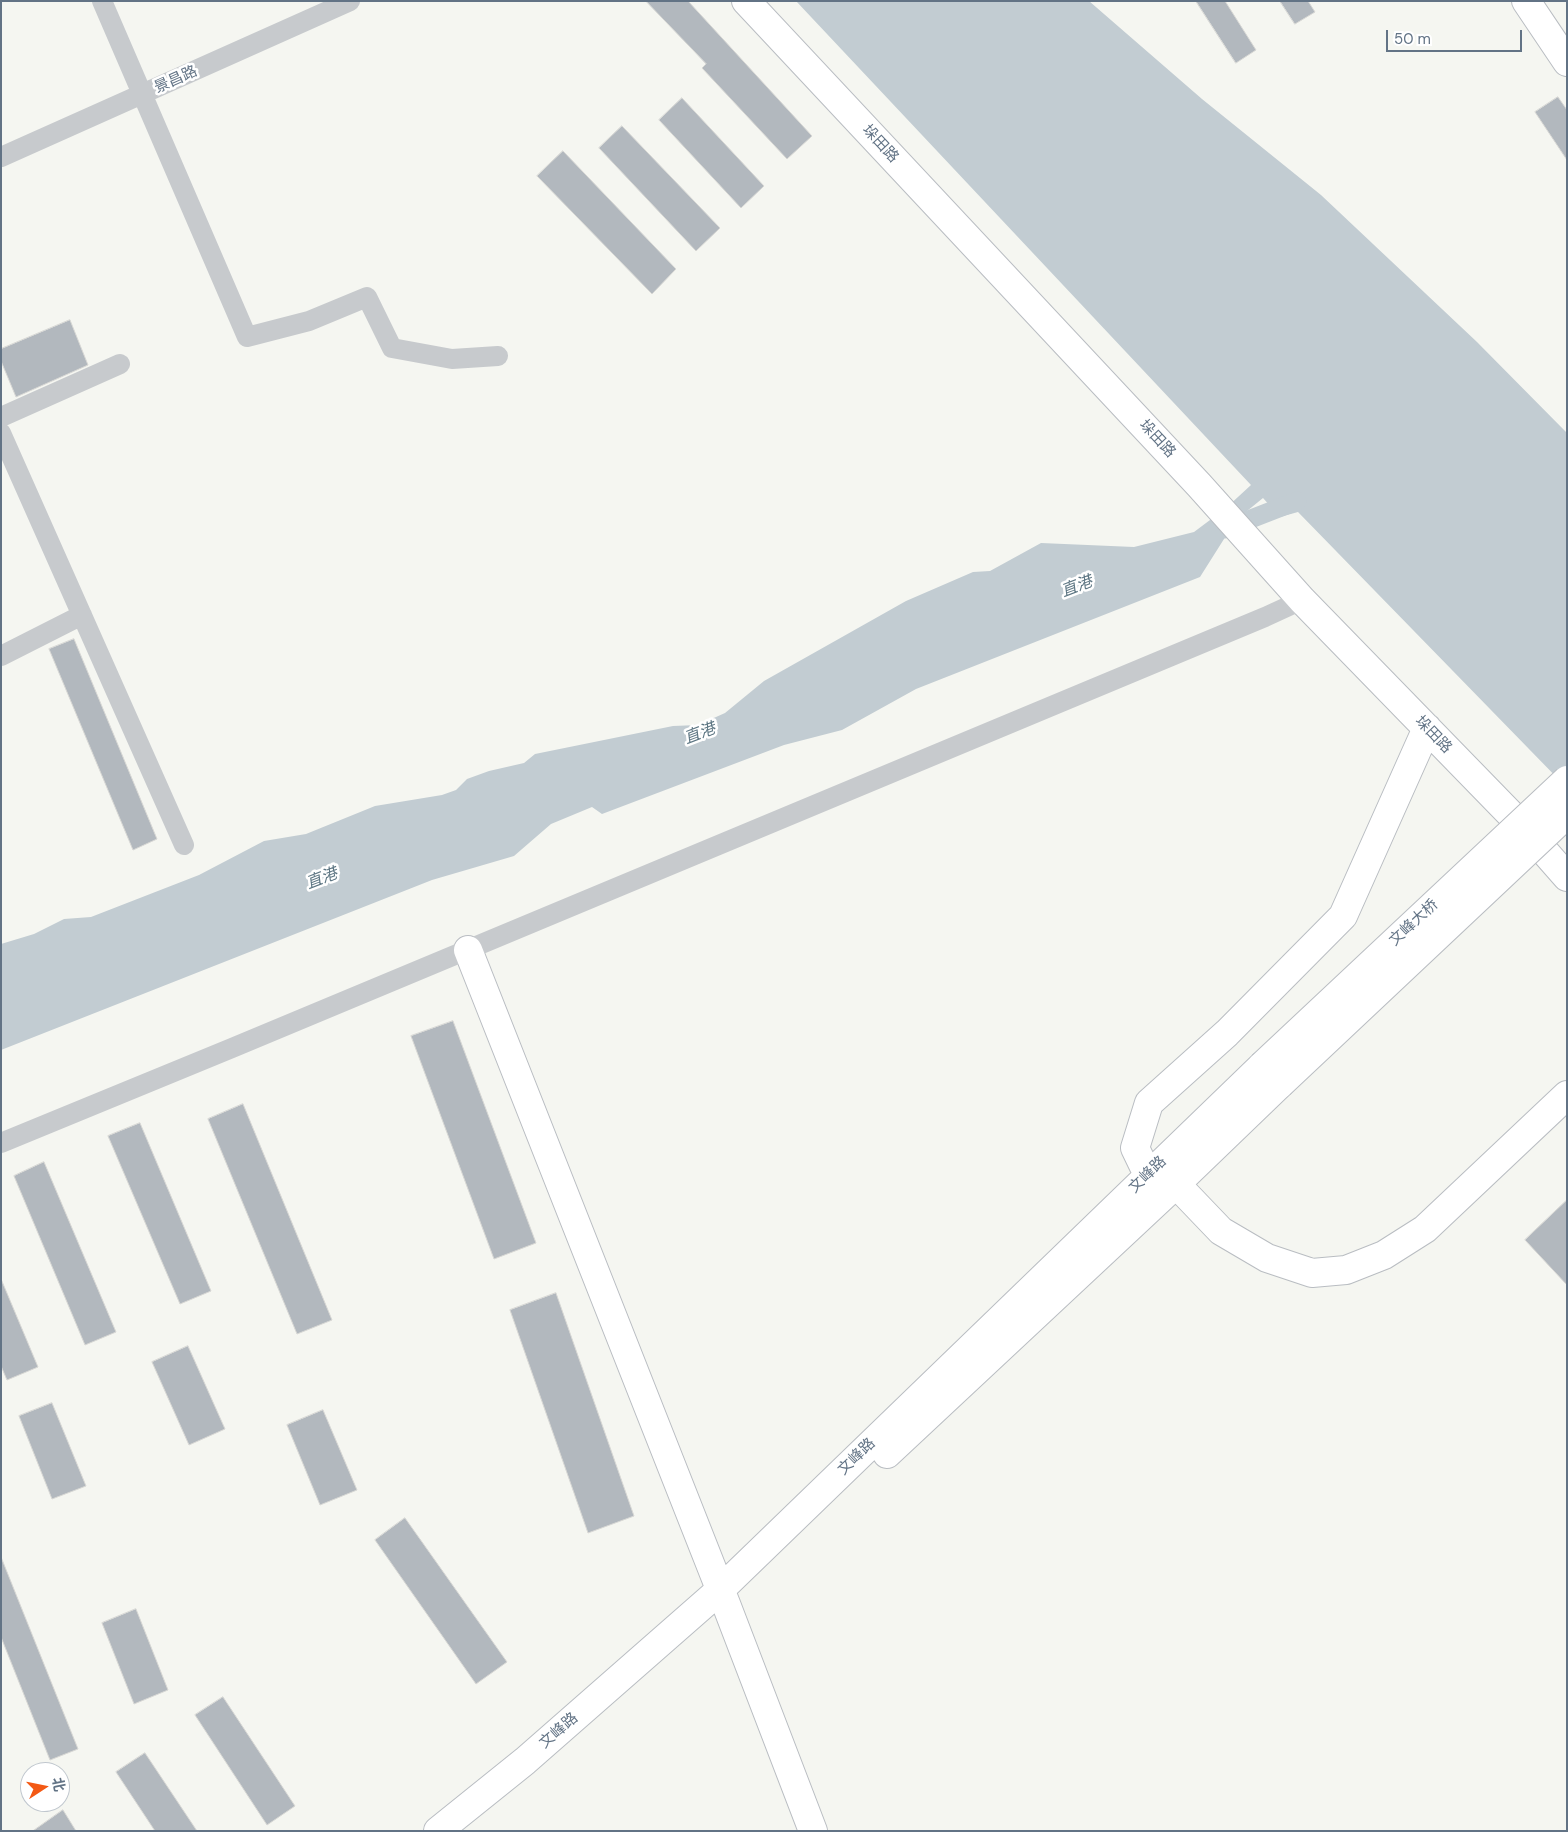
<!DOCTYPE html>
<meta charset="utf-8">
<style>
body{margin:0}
#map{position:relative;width:1568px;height:1832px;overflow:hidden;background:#f5f6f1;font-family:"DM Sans","Noto Sans SC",sans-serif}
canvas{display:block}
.frame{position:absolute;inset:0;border:2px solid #627385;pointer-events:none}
.north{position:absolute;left:20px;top:1762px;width:50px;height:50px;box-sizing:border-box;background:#fff;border:1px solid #c0c7ce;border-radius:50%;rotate:79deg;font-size:14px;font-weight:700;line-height:20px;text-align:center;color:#627385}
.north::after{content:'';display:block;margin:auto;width:18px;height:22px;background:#f35914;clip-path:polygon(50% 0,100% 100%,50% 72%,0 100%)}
.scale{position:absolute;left:1386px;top:30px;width:136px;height:22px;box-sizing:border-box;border:2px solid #627385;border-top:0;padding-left:6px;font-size:15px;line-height:18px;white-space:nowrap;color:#627385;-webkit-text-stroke:4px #fff;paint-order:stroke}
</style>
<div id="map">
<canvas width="1568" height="1832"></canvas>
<div class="frame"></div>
<div class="north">北</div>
<div class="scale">50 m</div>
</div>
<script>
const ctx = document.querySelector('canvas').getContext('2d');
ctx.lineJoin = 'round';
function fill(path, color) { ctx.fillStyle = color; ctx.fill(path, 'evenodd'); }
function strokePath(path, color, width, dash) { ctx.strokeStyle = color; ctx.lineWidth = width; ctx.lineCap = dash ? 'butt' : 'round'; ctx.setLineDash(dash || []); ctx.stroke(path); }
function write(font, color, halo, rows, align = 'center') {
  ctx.font = font + ' "DM Sans","Noto Sans SC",sans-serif'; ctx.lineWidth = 5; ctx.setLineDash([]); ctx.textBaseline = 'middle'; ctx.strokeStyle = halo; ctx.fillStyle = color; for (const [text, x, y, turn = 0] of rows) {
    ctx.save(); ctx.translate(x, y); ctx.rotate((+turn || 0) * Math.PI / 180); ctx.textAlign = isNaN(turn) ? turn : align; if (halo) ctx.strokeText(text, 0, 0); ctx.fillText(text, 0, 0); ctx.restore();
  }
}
fill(new Path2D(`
 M796,1H1089L1202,99L1321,195L1477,342L1567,433V788L1298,512L1280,517L1263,498L1236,520L1200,577L916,689L842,730L784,745L602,814L592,807L551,824L514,856L432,880L1,1050V944L34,934L64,919L91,917L199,875L264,841L306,834L375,806L442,795L456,790L467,779L489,771L524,763L535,754L673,726L698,725L725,713L764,681L906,601L973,572L990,571L1041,543L1134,547L1194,532L1226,508L1251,485Z`), '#c2ccd2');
strokePath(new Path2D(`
 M1225,529L1297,501`), '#c2ccd2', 19);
const building = new Path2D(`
 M646,1H688L812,136L787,159L702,68L706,64Z
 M1196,1H1225L1256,50L1236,63Z
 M1280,1H1308L1315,12L1295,24Z
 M1558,97L1567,110V160L1535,112Z
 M682,98L764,186L741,208L659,120Z
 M622,126L720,228L696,251L599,148Z
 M563,151L676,269L652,294L537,176Z
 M70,320L88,365L16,397L1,361V349Z
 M74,639L157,839L133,850L49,649Z
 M453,1021L536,1243L494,1259L411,1036Z
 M243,1104L332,1320L297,1334L208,1119Z
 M140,1123L211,1291L180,1304L108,1136Z
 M44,1162L116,1332L85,1345L14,1176Z
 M1567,1200V1285L1525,1240Z
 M1,1279L38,1367L7,1380L1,1366Z
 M556,1293L634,1516L588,1533L510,1310Z
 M188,1346L225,1429L189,1445L152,1362Z
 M52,1403L86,1486L52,1499L19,1416Z
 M323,1410L357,1490L320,1505L287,1425Z
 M405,1518L507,1662L476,1684L375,1540Z
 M1,1557L78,1749L50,1760L1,1637Z
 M136,1609L168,1690L134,1704L102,1623Z
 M223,1697L295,1806L267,1825L195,1715Z
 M145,1753L197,1831H155L116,1772Z
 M63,1810L76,1831H33Z`);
fill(building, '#b2b8be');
strokePath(building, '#d7d7d4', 1);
const secondary = new Path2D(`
 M746,1L1199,485L1302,600L1523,827L1567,877
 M1526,1L1567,62
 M468,950L726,1604L813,1831
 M1148,1175L1135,1148L1149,1103L1227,1033L1343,916L1427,728
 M1176,1184L1221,1231L1267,1258L1312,1273L1346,1270L1384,1255L1425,1229L1567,1095
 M887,1454L1176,1184L1280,1084
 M438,1831L525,1761L720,1590L1262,1066`);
strokePath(secondary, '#b9bdc2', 30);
strokePath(new Path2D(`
 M102,1L247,337L309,321L367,297L392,348L452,359L498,356
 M1,157L350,1
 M1,417L120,364
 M1,433L184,845
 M1,656L82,615
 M1,1143L232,1048L1265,617L1302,600`), '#c7cacd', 20);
strokePath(secondary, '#fff', 28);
const secondaryBridge = new Path2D(`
 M1262,1066L1567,780
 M1280,1084L1567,814`);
strokePath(secondaryBridge, '#b9bdc2', 30, []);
strokePath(secondaryBridge, '#fff', 28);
write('15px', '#627385', '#fff', [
 ["景昌路",176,80,-24],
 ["垛田路",880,144,47],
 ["垛田路",1157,439,47],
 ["垛田路",1433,735,46],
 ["文峰大桥",1414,923,-43],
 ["文峰路",1148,1175,-44],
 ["文峰路",857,1457,-44],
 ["文峰路",559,1731,-41]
]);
write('italic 16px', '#5d7683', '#fff', [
 ["直港",1077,587,-21],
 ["直港",700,734,-21],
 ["直港",322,879,-21]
]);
</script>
